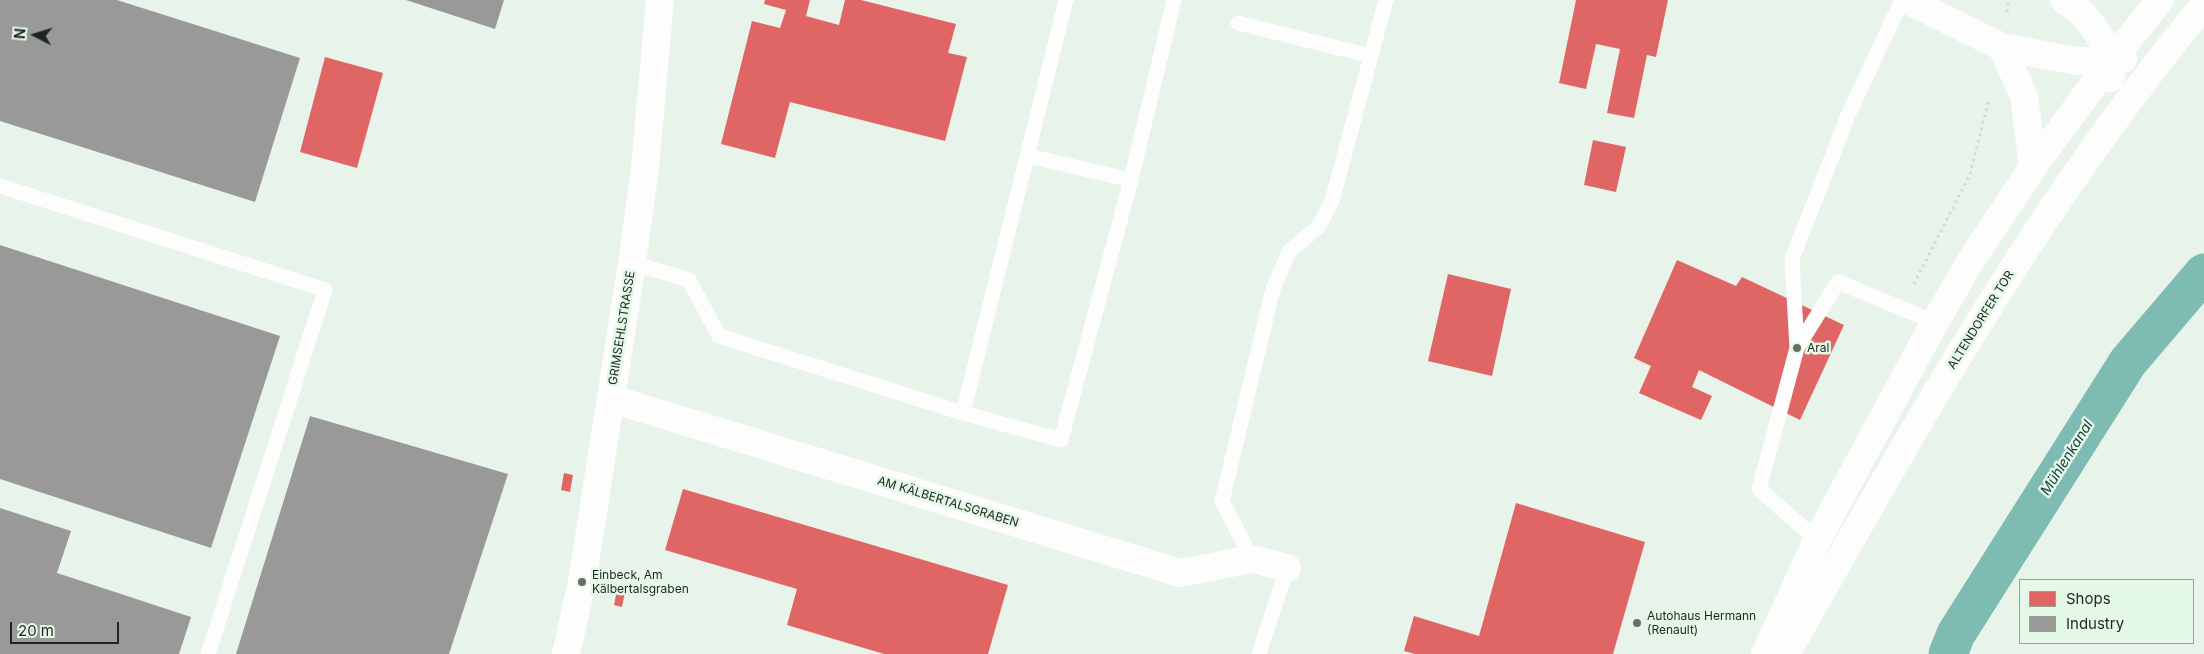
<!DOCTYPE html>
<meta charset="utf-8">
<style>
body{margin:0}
#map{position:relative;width:2204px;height:654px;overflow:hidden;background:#e8f3ea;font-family:Inter,sans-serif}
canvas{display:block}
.legend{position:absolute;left:2019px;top:579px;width:175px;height:65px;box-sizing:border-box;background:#e3f8e7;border:1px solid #95a497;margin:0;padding:6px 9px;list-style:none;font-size:15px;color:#1f2620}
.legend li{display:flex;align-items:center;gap:10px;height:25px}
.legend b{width:25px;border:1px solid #95a497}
.north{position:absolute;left:10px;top:10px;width:50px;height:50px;-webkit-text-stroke:4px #e3f8e7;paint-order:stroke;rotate:275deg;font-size:14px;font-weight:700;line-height:20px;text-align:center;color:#1f2620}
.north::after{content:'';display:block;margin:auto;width:18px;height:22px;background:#1f2620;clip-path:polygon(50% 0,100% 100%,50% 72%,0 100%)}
.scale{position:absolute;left:10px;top:622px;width:109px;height:22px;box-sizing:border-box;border:2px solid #1f2620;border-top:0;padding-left:6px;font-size:15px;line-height:18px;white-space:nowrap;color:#1f2620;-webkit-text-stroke:4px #e3f8e7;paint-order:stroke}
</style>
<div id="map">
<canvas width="2204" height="654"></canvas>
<ul class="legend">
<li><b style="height:14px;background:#e06666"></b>Shops</li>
<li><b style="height:14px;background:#999"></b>Industry</li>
</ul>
<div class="north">N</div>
<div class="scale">20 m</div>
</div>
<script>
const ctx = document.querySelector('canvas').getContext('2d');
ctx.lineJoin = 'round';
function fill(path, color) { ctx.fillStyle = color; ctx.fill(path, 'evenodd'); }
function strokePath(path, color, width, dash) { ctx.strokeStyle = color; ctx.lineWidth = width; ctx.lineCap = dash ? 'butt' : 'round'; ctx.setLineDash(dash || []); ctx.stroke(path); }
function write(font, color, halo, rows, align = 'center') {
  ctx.font = font + ' Inter,sans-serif'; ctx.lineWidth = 5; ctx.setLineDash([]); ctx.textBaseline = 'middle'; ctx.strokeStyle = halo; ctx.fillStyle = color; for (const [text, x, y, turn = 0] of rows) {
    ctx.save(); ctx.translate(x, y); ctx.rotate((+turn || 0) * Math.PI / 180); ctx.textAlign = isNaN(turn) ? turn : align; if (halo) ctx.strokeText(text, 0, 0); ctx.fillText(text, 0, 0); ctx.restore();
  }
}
fill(new Path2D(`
 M765,0H810L806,16L839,25L845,0H861L956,24L948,53L967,57L945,141L790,102L775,158L721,144L752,21L780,28L786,10L764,4Z
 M1576,0H1668L1656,57L1647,55L1634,118L1607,113L1620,49L1596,44L1586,89L1559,83Z
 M325,57L383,73L357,168L300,152Z
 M1593,140L1626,147L1616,192L1584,185Z
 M1677,260L1736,286L1742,277L1844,325L1800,420L1699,370L1692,387L1712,396L1701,420L1639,393L1651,366L1634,358Z
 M1448,274L1511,289L1492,376L1428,361Z
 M564,473L573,475L570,492L561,490Z
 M683,489L1008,585L988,654H884L787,625L797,589L665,550Z
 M1516,503L1645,542L1613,654H1415L1404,651L1414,616L1479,636Z
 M618,585L626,587L622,607L614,605Z`), '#e06666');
fill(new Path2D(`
 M0,0H117L300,58L255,202L0,121Z
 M406,0H504L495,29Z
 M0,245L280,336L211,548L0,479Z
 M310,416L508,474L449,654H236Z
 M0,508L71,531L57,573L191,617L179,654H0Z`), '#999');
strokePath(new Path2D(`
 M1948,654L1956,634L2128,362L2204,273`), '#7dbbb3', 39);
strokePath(new Path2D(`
 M2007,12L2009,0
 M1914,284L1970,174L1989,99`), '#d4d8d5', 3, [2.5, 4]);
strokePath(new Path2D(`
 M1238,23L1371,56
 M1028,156L1131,180
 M0,186L325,290L208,654
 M632,263L689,280L719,336L963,413L1066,0
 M1797,348L1792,259L1849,113L1902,0
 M963,413L1061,440L1131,180L1174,0
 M1817,540L1759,489L1797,348L1838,282L1935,322
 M1252,559L1222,501L1273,289L1289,252L1319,226L1332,201L1386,0
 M1259,654L1287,568`), '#fcfdfc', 15);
strokePath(new Path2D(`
 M612,399L1180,573L1252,559L1287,568`), '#fcfdfc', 28);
strokePath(new Path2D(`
 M1907,0L2002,47L2077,61H2111L2123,59
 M2064,0C2083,10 2107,41 2111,62C2112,67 2111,73 2111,78
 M2002,47L2024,96L2033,167
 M566,654L582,582L632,263L645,168L660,0
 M1765,654L1817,540L1935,322L1973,257L2033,167L2111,61L2160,0
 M1786,654C1913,430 2039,203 2204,5`), '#fcfdfc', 28);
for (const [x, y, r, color] of [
 [1797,348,5,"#656e67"],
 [582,582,5,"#656e67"],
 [1637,623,5,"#656e67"]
]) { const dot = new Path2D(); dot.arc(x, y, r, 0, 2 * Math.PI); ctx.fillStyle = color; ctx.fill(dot); strokePath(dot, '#e3f8e7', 2); }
write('12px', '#1f2620', '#e3f8e7', [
 ["ALTENDORFER TOR",1981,320,-58],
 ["GRIMSEHLSTRASSE",622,328,-81],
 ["AM KÄLBERTALSGRABEN",948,502,17]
]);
write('12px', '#1f2620', '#e3f8e7', [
 ["Aral",1807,348],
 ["Einbeck, Am",592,575],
 ["Kälbertalsgraben",592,589],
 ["Autohaus Hermann",1647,616],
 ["(Renault)",1647,630]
], 'left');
write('italic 14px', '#143d3a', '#e3f8e7', [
 ["Mühlenkanal",2067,458,-58]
]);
</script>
